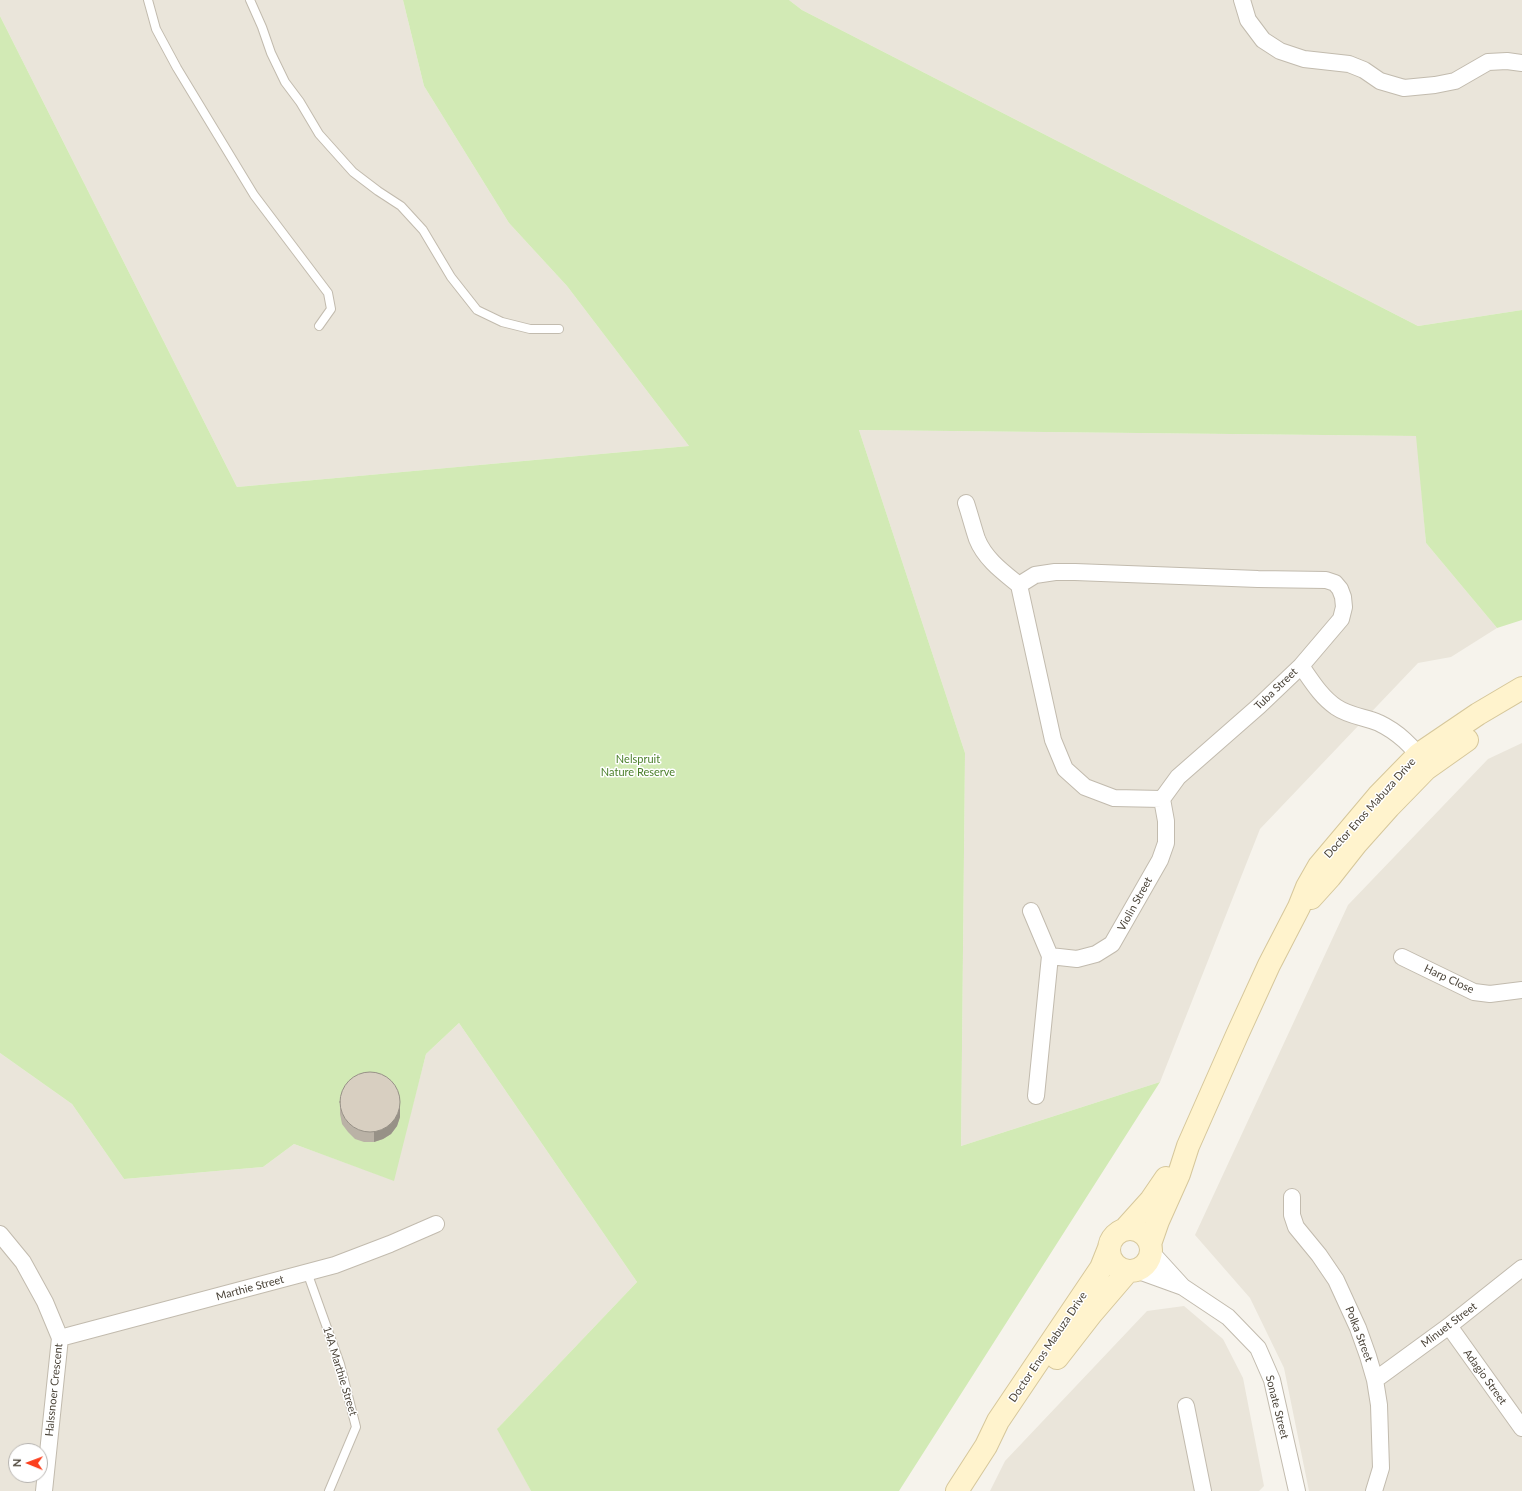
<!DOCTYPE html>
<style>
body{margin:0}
#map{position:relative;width:1522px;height:1491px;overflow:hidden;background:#f6f3ec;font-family:Lato,sans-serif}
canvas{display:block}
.north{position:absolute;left:8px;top:1443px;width:40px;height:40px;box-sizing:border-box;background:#fff;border:1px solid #b7b4b0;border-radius:50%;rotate:271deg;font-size:11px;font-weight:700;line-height:16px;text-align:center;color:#4b4439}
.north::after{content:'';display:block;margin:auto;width:14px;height:18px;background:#fc3f1d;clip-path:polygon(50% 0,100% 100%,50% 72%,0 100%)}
</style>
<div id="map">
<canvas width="1522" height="1491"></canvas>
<div class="north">N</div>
</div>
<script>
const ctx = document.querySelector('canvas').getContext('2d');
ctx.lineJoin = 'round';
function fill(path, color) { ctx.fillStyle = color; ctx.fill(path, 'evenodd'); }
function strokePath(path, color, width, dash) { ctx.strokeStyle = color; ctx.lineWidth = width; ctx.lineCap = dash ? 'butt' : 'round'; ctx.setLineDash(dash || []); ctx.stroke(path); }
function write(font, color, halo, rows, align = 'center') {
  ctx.font = font + ' Lato,sans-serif'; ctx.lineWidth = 3; ctx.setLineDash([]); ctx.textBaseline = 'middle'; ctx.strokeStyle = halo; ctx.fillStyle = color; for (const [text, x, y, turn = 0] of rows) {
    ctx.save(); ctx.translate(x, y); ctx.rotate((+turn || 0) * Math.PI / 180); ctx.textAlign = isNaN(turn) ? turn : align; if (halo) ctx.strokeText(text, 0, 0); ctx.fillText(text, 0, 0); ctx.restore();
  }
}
fill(new Path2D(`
 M0,0H403L424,86L509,223L567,286L689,446L237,487L0,16Z
 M789,0H1522V310L1418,326L802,10Z
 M859,430L1417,436L1426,543L1497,628L1451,657L1418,663L1260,829L1160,1082L961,1146L965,753Z
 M1522,743V1491H1309L1284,1368L1250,1298L1195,1235L1348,905L1488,759Z
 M459,1023L637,1282L498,1428L531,1491H0V1053L72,1104L124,1179L263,1167L294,1144L393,1180L426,1054ZM16,1451H40V1475H16Z
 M1184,1306L1223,1339L1243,1378L1264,1486L1259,1491H990L1005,1461L1147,1311Z`), '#eae5da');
fill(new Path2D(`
 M403,0H789L802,10L1418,326L1522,310V620L1497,628L1426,543L1416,436L859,430L965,753L961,1146L1160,1082L899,1491H531L497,1429L637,1282L459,1023L426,1054L394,1181L294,1144L263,1167L124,1179L72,1104L0,1053V16L237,487L689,446L567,286L509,223L424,86Z`), '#d2eab5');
const lane = new Path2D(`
 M148,0L156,29L177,68L254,195L328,293L331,309L319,326
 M250,0L262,27L271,53L285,82L300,102L319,134L353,172L378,191L401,206L423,230L451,277L477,310L502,322L530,329H559
 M307,1272L340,1364L356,1427L329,1491`);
const street = new Path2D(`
 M1242,0L1248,20L1263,40L1280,51L1304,59L1349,64L1364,70L1380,81L1404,88L1435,85L1455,81L1488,62L1507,61L1522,63
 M966,503C970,515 973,527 977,539C985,559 1003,572 1019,585L1053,740L1065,769L1085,787L1114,798L1162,799
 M1019,585L1035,575L1055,572H1075L1258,579L1326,580L1335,583L1340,589L1343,597L1344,607L1341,619L1301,666L1259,706L1178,777L1162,799
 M1301,666C1311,680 1321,697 1336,707C1349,716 1365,717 1379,723C1396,731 1415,747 1423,764
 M1031,911L1050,956L1036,1096
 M1050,956L1077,959L1096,954L1112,944L1160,860L1166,843V821L1162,799
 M1402,957L1474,992L1490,994L1522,990
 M1292,1197V1215L1296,1227L1319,1255L1336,1280L1358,1328L1368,1356L1375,1380L1379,1405L1381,1468L1374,1491
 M0,1234L23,1262L45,1302L60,1338L44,1491
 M1151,1252L1182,1286
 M1136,1270L1183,1287L1228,1317L1258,1348L1272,1380L1297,1491
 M1449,1326L1522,1428
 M60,1338L335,1265L390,1244L436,1224
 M1375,1380L1449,1326L1522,1268
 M1186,1406L1203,1491`);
const secondary = new Path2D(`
 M1311,898L1330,877L1356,844L1389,807L1426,769L1467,740
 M1109 1250a21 21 0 1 1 42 0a21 21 0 1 1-42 0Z
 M1124,1230L1151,1200L1166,1178
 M1150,1244L1158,1221L1179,1174L1188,1146L1237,1035L1269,965L1299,907L1307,887L1319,866L1378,796L1419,754L1478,714L1522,688
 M1057,1358L1092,1313L1128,1271
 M957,1491L986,1446L998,1421L1101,1268L1109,1248`);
strokePath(lane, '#c2bbae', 10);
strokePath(street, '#c2bbae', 18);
strokePath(secondary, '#d6c79b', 24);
strokePath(lane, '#fff', 8);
strokePath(street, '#fff', 16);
strokePath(secondary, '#fff3cd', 22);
fill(new Path2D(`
 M340,1104L400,1117L397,1126L391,1134L383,1139L374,1142H364L355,1139L348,1132L342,1124L340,1114Z`), '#bab2a6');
fill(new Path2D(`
 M400,1106V1117L397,1126L391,1134L383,1139L374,1142V1132Z`), '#979187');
const building = new Path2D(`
 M340 1102a30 30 0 1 1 60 0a30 30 0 1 1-60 0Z`);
fill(building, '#d8cfc1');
strokePath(building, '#979187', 1);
write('11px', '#4b4439', '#fff', [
 ["Tuba Street",1276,689,-44],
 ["Doctor Enos Mabuza Drive",1370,808,-48],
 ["Violin Street",1135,904,-61],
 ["Harp Close",1449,979,25],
 ["Marthie Street",250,1288,-15],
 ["Minuet Street",1449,1325,-37],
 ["Polka Street",1359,1334,69],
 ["Doctor Enos Mabuza Drive",1048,1347,-56],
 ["14A Marthie Street",340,1371,73],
 ["Adagio Street",1485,1377,54],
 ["Halssnoer Crescent",54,1390,-84],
 ["Sonate Street",1277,1407,76]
]);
write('11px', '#4a7f2a', '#fff', [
 ["Nelspruit",638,759],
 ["Nature Reserve",638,772]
]);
</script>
